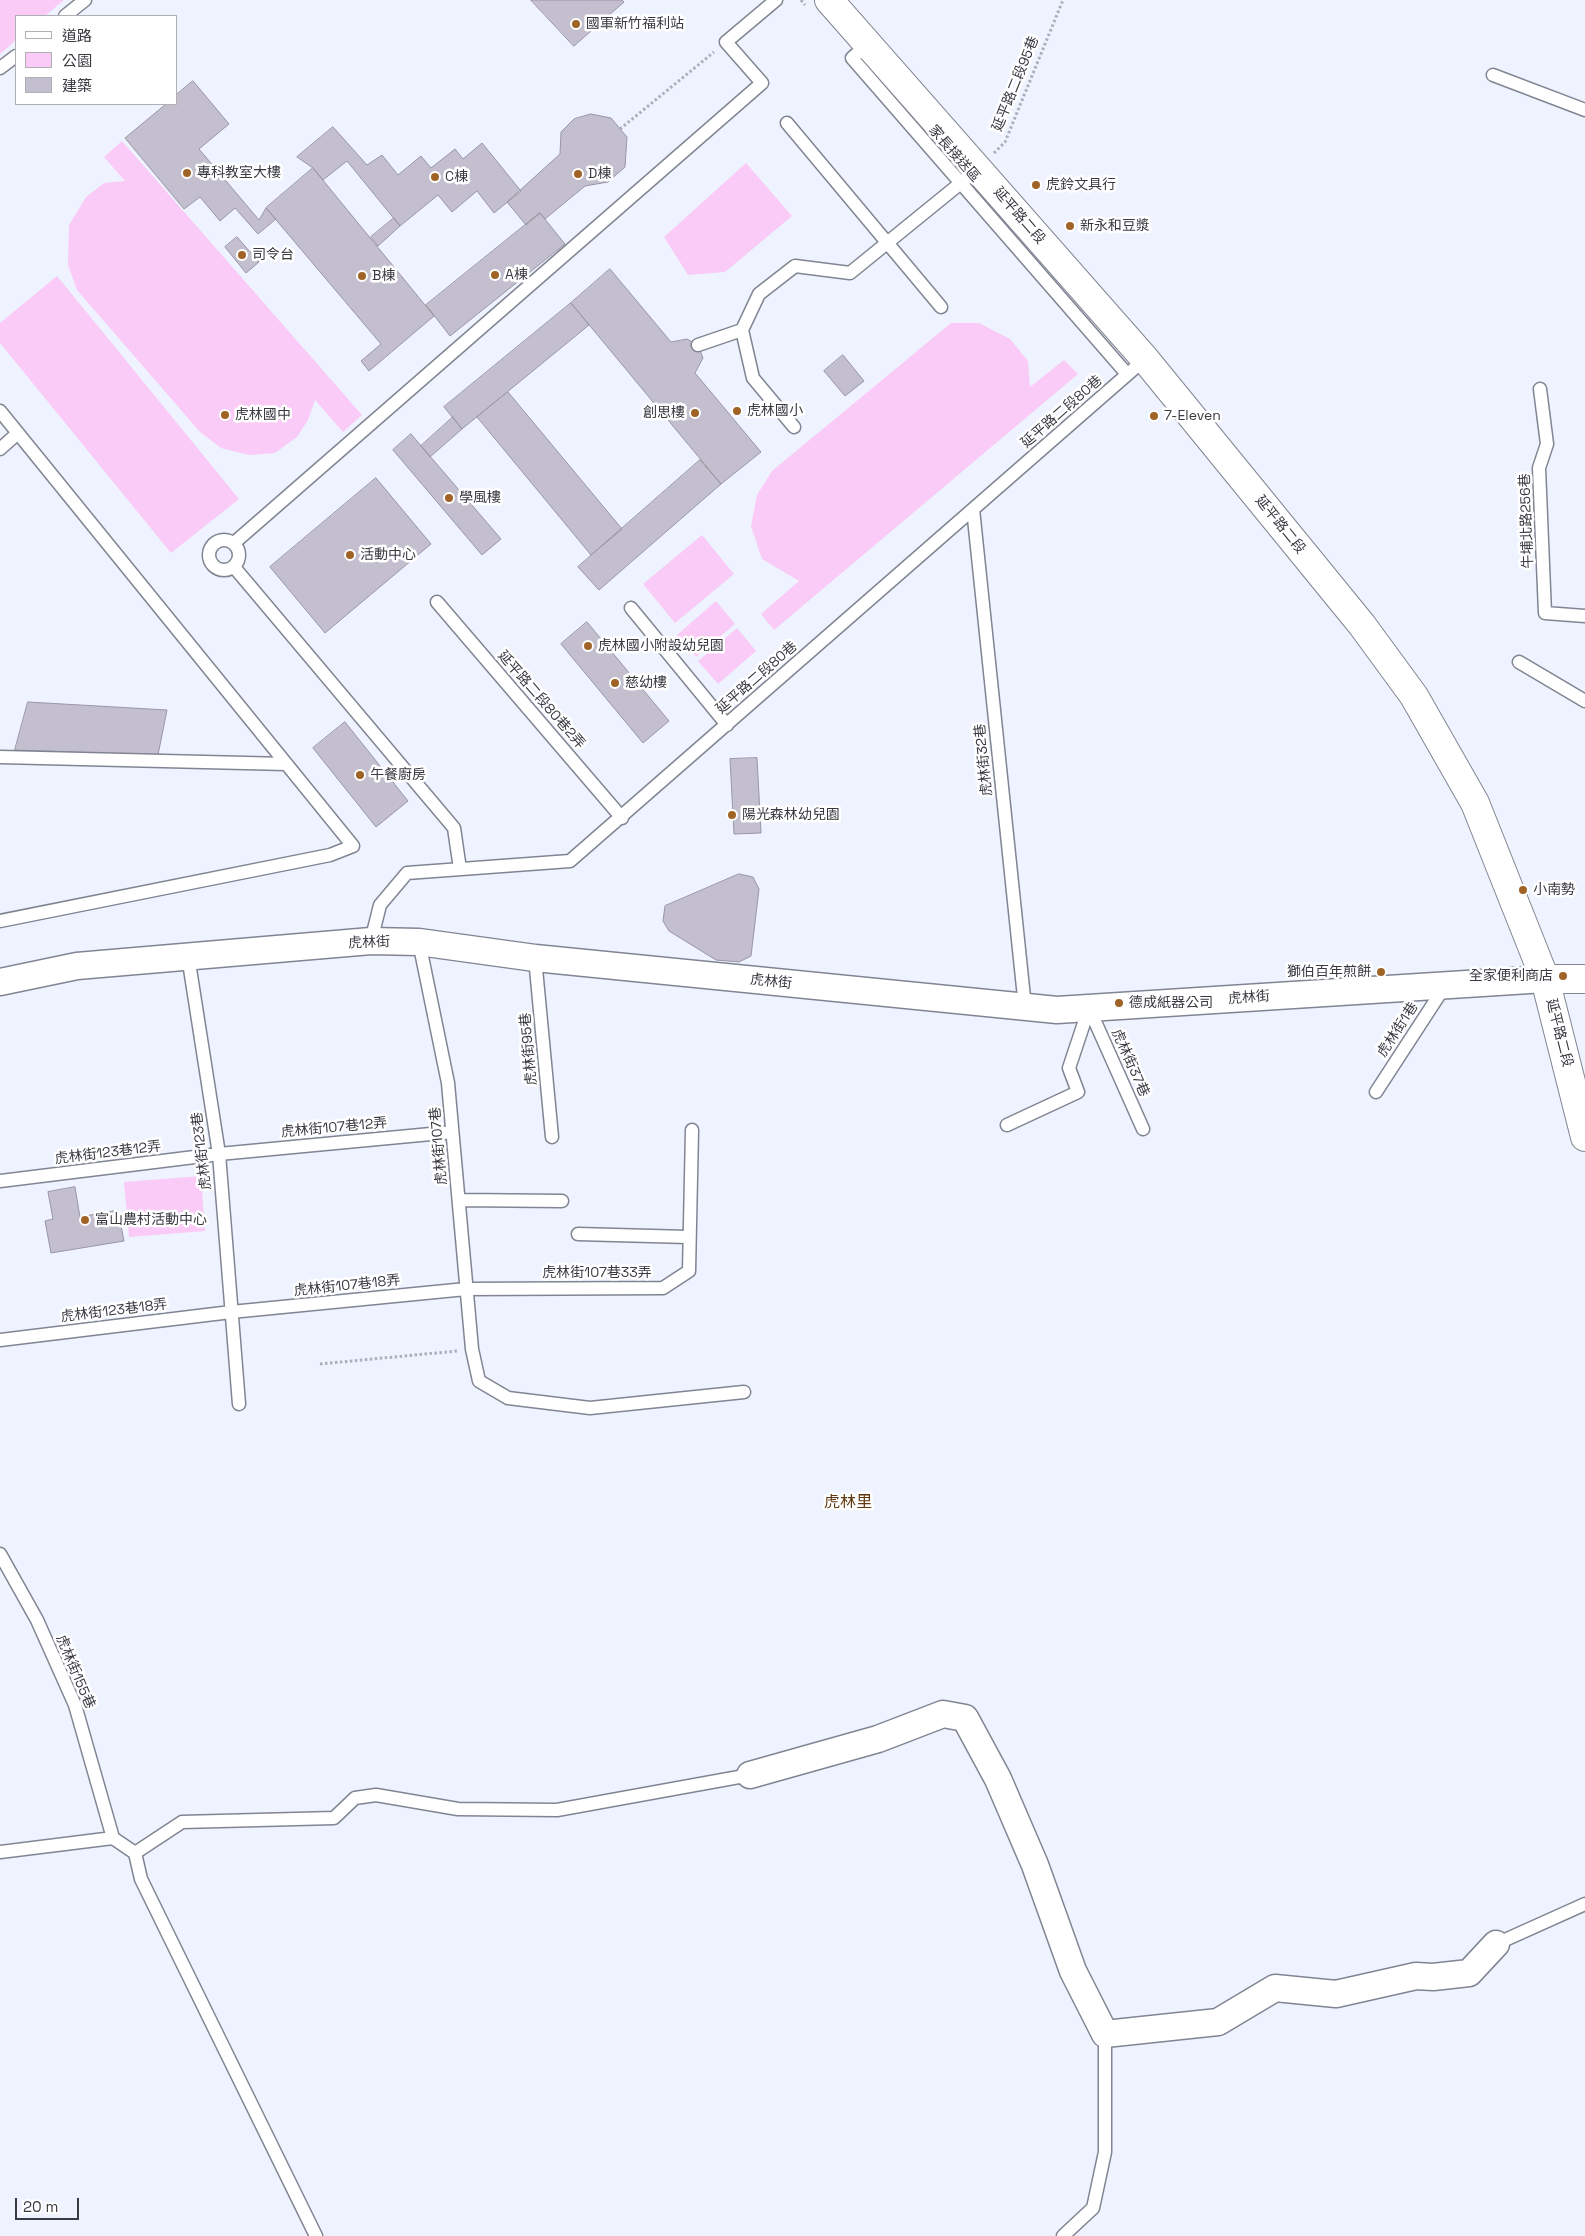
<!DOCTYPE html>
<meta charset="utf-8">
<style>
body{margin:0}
#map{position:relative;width:1585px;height:2236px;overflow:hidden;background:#eef3ff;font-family:"Space Grotesk","Noto Sans TC",sans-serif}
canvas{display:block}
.legend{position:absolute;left:15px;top:15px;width:162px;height:90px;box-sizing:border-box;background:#fff;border:1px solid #afb0b3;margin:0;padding:6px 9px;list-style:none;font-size:15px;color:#383a40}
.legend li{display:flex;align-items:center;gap:10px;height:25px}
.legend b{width:25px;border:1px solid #afb0b3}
.scale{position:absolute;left:15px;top:2198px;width:64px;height:22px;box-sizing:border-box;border:2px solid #383a40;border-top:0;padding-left:6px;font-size:15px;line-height:18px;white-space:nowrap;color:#383a40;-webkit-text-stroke:4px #fff;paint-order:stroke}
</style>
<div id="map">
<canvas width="1585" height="2236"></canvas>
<ul class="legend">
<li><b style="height:6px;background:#fff"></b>道路</li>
<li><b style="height:14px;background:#facbf6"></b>公園</li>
<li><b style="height:14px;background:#c3bfce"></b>建築</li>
</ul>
<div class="scale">20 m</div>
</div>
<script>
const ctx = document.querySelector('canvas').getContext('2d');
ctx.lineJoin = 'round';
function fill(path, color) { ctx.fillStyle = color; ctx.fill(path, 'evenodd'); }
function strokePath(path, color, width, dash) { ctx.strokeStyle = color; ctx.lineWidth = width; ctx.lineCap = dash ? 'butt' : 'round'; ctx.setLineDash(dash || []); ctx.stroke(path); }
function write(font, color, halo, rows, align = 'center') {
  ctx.font = font + ' "Space Grotesk","Noto Sans TC",sans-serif'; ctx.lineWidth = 5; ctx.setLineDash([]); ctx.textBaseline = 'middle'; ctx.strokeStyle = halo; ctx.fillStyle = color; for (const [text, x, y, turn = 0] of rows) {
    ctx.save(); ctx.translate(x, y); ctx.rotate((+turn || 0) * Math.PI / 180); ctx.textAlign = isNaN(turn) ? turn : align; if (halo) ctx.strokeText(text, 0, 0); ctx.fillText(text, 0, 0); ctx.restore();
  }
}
fill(new Path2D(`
 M0,0H64L45,16H16V40L0,54Z
 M122,141L362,415L343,432L315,400L308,420L297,437L275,453L249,455L221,448L200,432L77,290L68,265L69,225L86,197L104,183L125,181L104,157Z
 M746,163L792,216L725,272L688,275L664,237Z
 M57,276L239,499L171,553L0,343V323Z
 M951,323H979L1010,339L1028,361L1030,387L1064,360L1078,374L774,630L761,614L799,581L762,559L751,526L757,495L772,471Z
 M702,535L734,574L675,623L643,584Z
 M716,601L735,624L696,657L677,635Z
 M737,628L756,651L718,684L698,661Z
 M201,1176L205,1231L129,1237L124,1182Z`), '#facbf6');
const building = new Path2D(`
 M531,0H622L624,2L574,46Z
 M193,81L229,124L199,149L259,220L266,208L276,219L258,234L235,208L220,221L200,197L184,209L125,138L166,104H176V95Z
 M591,114L611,118L627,137L625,167L608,182L585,186L545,219L540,213L526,225L507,202L560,154L561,132L574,119Z
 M333,127L367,165L382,155L398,175L421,156L431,168L455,149L463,159L482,143L521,191L494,213L477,191L452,212L438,195L400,226L347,161L323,180L313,168L297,157Z
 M313,168L434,316L369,371L361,361L381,344L266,208Z
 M540,213L565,244L450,336L426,305Z
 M394,218L400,226L378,246L371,237Z
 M237,237L259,262L246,273L225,247Z
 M610,269L671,342L687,339L698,345L703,358L695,373L761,452L721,484L571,303Z
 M571,303L589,325L462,429L444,407Z
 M843,355L864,381L845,396L824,371Z
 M508,392L622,529L591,555L477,417Z
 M453,417L462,429L430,457L421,446Z
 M411,434L501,539L482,555L393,450Z
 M700,460L721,484L599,590L578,567Z
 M376,478L431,544L325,633L270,567Z
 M587,622L669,721L643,743L561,644Z
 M28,702L167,710L158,755L15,750Z
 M345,722L408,801L376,827L313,748Z
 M757,758L761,833L734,834L730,759Z
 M739,874L753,877L759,889L751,956L739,962L716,960L669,931L663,921L665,906Z
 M75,1187L80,1217L118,1210L124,1241L51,1253L45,1221L53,1219L48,1192Z`);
fill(building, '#c3bfce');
strokePath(building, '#9995a3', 1);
const service = new Path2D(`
 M65,16L85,0
 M868,44L852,58L1127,374
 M0,68L16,56
 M1493,75L1585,110
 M787,123L941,307
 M742,330L753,378L794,427
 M698,345L742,330L759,294L795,266L850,273L978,169
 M1540,389L1547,444L1539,468L1545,613L1585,616
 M0,411L353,846L330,855L0,921
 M0,449L18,433
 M973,509L1025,1007
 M209 555a15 15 0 1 1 30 0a15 15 0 1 1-30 0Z
 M234,543L762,83L726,42L776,0
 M234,567L454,828L460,869
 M437,602L622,818
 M631,608L727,725
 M1519,662L1585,701
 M0,757L286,764
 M371,941L380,905L407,873L570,861L1145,359
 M419,942L448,1083L472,1349L479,1381L508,1398L590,1408L744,1392
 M188,956L219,1154L239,1404
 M535,958L552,1137
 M1089,1008L1143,1129
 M1376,1092L1445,986
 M1007,1125L1078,1092L1069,1068L1089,1008
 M0,1181L219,1154L452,1132
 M459,1200L562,1201
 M578,1234L688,1237
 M0,1340L231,1312L466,1289L663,1288L689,1271L692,1130
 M0,1554L37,1620L75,1705L113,1838L135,1853
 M0,1852L113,1838
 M135,1853L182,1822L334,1818L355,1798L376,1795L458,1809L557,1810L750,1775
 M135,1853L141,1879L316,2236
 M1496,1944L1585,1904
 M1063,2236L1093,2208L1105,2152V2034`);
const minor = new Path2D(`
 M0,982L77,966L371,941L419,942L535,958L1057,1010L1545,979
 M750,1775L878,1739L943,1714L965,1718L998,1779L1035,1865L1073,1971L1105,2034L1218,2022L1275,1988L1336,1994L1416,1976L1433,1977L1469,1973L1496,1944`);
const tertiary = new Path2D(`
 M829,0L1145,359L1362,625L1414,696L1475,803L1545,979L1585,1137
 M1545,979H1585`);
strokePath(service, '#808592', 15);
strokePath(minor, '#808592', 29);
strokePath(tertiary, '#808592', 30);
strokePath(new Path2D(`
 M801,0L805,5
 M620,129L714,52
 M994,153L1005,142L1063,0
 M320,1364L457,1351`), '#abafb8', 3, [2.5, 2.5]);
strokePath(service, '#fff', 12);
strokePath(minor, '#fff', 26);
strokePath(tertiary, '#fff', 28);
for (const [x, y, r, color] of [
 [576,24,5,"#9f6326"],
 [187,173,5,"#9f6326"],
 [578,174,5,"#9f6326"],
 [435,177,5,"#9f6326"],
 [1036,185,5,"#9f6326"],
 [1070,226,5,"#9f6326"],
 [242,255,5,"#9f6326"],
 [495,275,5,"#9f6326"],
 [362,276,5,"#9f6326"],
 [737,411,5,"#9f6326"],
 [695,413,5,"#9f6326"],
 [225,415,5,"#9f6326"],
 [1154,416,5,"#9f6326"],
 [449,498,5,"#9f6326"],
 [350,555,5,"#9f6326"],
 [588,646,5,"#9f6326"],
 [615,683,5,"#9f6326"],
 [360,775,5,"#9f6326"],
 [732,815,5,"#9f6326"],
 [1523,890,5,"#9f6326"],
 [1381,972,5,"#9f6326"],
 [1563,976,5,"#9f6326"],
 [1119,1003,5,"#9f6326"],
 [85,1220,5,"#9f6326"]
]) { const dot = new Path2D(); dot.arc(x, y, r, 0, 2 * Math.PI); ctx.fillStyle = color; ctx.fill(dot); strokePath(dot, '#fff', 2); }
write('14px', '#383a40', '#fff', [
 ["國軍新竹福利站",586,24],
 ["專科教室大樓",197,173],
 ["D棟",588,174],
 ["C棟",445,177],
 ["虎鈴文具行",1046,185],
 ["新永和豆漿",1080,226],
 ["司令台",252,255],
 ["A棟",505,275],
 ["B棟",372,276],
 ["虎林國小",747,411],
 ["創思樓",685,413,"right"],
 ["虎林國中",235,415],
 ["7-Eleven",1164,416],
 ["學風樓",459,498],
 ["活動中心",360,555],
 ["虎林國小附設幼兒園",598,646],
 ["慈幼樓",625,683],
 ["午餐廚房",370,775],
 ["陽光森林幼兒園",742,815],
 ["小南勢",1533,890],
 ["獅伯百年煎餅",1371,972,"right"],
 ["全家便利商店",1553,976,"right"],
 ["德成紙器公司",1129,1003],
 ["富山農村活動中心",95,1220]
], 'left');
write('14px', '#383a40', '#fff', [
 ["延平路二段95巷",1016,84,-68],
 ["家長接送區",954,154,49],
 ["延平路二段",1019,216,49],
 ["延平路二段80巷",1062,412,-41],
 ["牛埔北路256巷",1527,521,-92],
 ["延平路二段",1280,525,51],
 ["延平路二段80巷",757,678,-41],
 ["延平路二段80巷2弄",541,700,49],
 ["虎林街32巷",984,760,-96],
 ["虎林街",369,943,-2],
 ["虎林街",771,982,6],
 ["虎林街",1249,998,-4],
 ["虎林街1巷",1398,1030,-57],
 ["延平路二段",1559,1033,76],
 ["虎林街95巷",529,1049,-95],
 ["虎林街37巷",1130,1063,66],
 ["虎林街107巷12弄",334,1128,-5],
 ["虎林街107巷",439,1146,-95],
 ["虎林街123巷",202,1151,-97],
 ["虎林街123巷12弄",108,1153,-7],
 ["虎林街107巷33弄",597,1273],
 ["虎林街107巷18弄",347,1286,-6],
 ["虎林街123巷18弄",114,1311,-7],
 ["虎林街155巷",75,1672,67]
]);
write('16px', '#62390e', '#fff', [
 ["虎林里",848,1503]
]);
</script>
